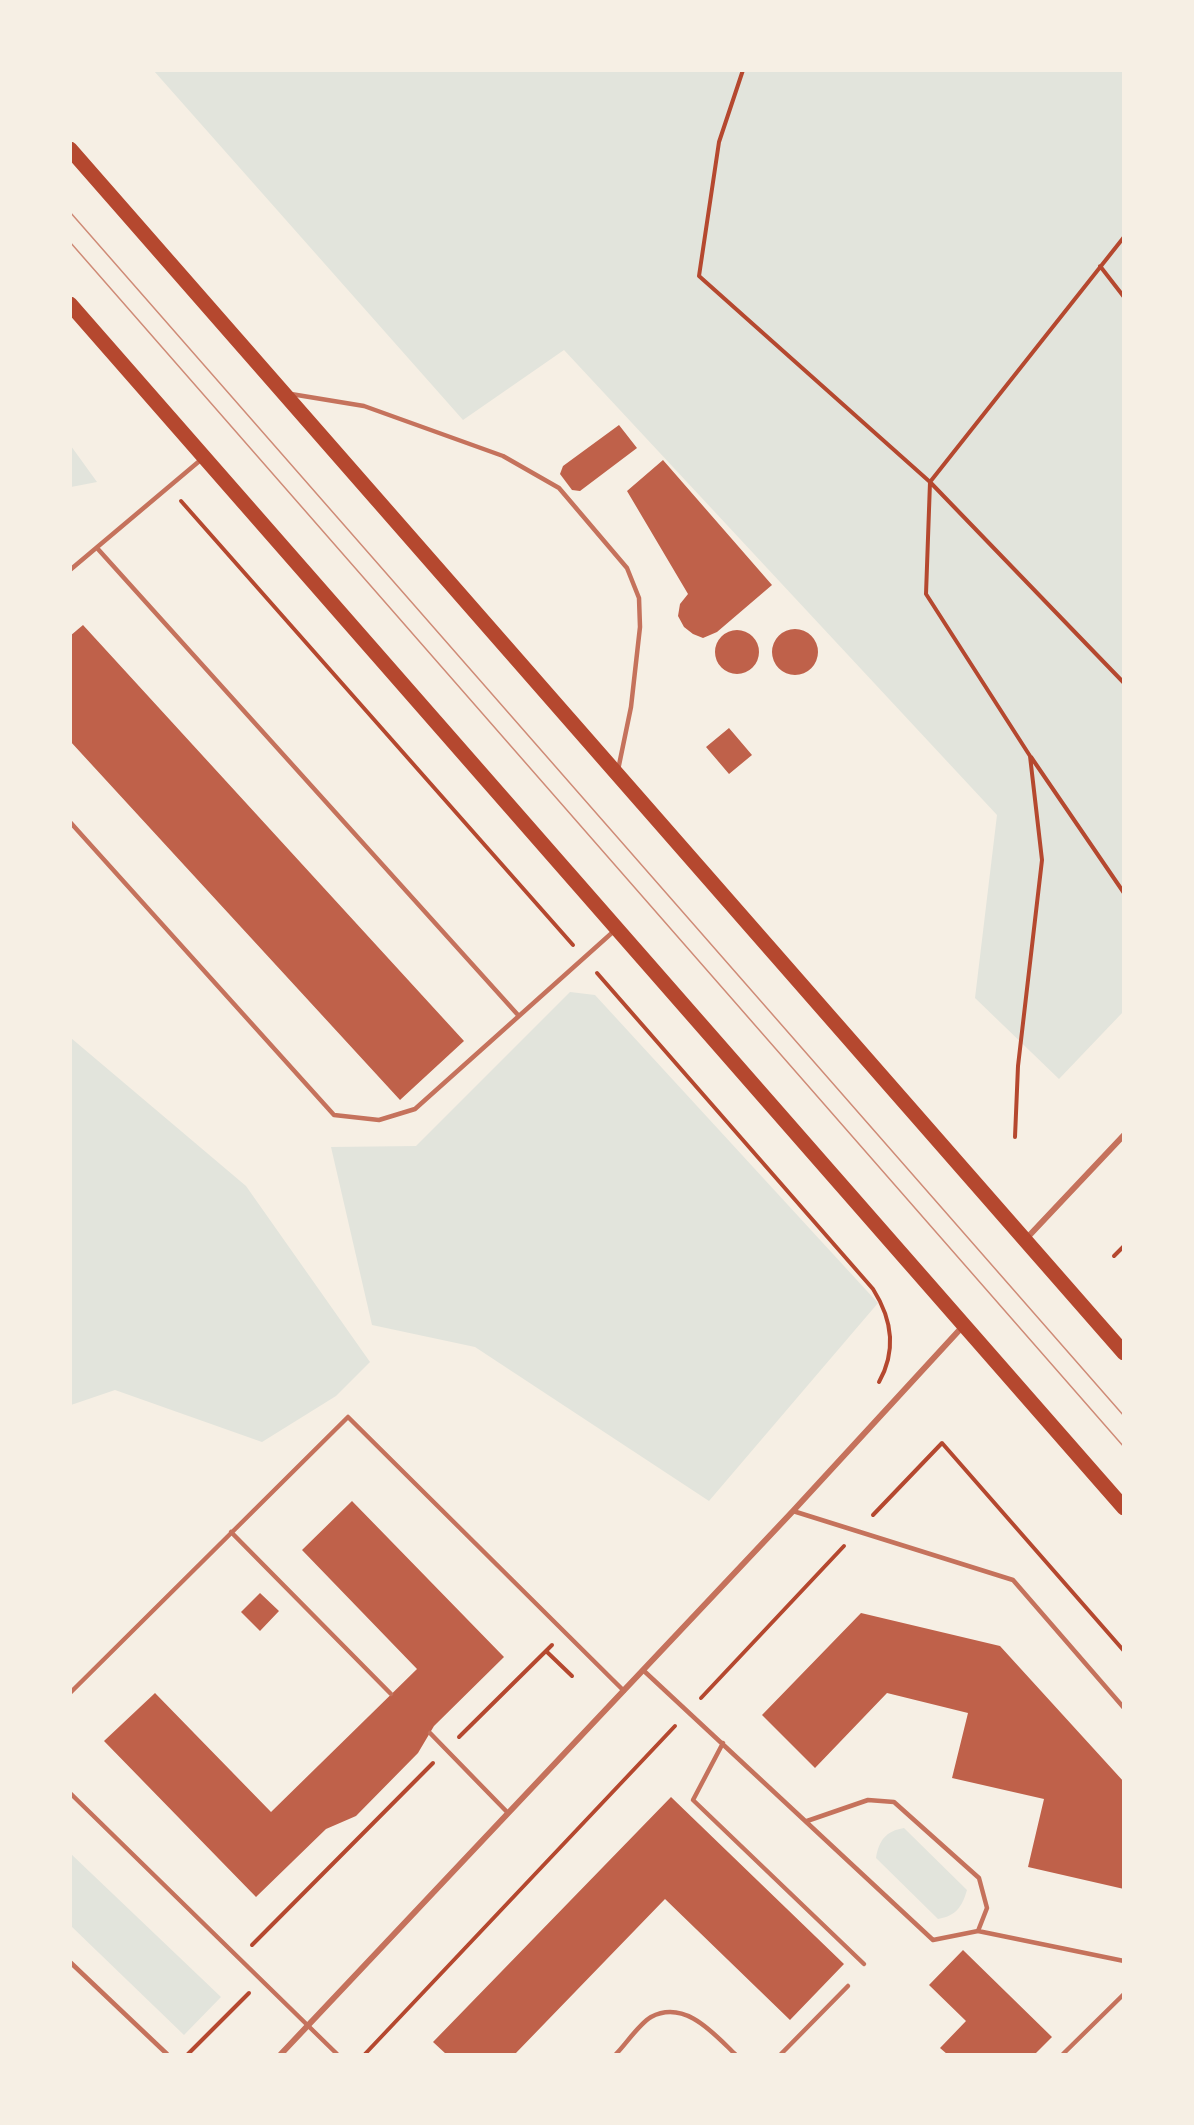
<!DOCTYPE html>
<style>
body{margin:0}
#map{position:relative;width:1194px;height:2125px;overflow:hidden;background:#f6efe4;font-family:Roboto,sans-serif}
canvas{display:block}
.frame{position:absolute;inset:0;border:72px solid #f6efe4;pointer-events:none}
</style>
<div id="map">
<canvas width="1194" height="2125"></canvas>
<div class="frame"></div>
</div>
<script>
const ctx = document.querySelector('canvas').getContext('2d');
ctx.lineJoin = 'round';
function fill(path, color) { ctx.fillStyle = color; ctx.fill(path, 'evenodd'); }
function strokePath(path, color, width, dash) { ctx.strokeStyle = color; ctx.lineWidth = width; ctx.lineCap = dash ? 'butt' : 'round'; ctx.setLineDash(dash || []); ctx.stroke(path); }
fill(new Path2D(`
 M154,71H1123V1012L1059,1079L975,998L997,815L564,350L463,420Z
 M70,446H71L97,482L71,487Z
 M570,992L595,995L878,1303L709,1501L475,1347L372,1325L331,1147L416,1146Z
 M71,1038L246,1186L370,1362L336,1396L262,1442L115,1390L71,1405Z
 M904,1828L967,1890C962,1907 956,1916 938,1919L876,1858C879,1840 886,1831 904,1828Z
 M70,1853L221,1997L184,2035L71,1926Z`), '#e2e4dc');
fill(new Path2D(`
 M619,425L637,448L580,491L572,490L560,474L563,466Z
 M663,460L772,585L717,632L703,638L693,634L684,627L678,616L680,604L688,594L627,491Z
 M83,625L464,1041L400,1100L70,741V636Z
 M772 652a23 23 0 1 1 46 0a23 23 0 1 1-46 0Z
 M715 652a22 22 0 1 1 44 0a22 22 0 1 1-44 0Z
 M729,728L752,755L729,774L706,747Z
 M352,1501L504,1657L434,1726L418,1753L356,1816L326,1829L256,1897L104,1741L155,1693L271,1812L417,1669L302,1550Z
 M260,1593L279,1611L260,1631L241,1612Z
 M861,1613L1000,1646L1124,1782V1889L1028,1867L1044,1799L952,1778L968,1713L887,1693L815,1768L762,1715Z
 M671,1797L844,1964L790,2020L665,1899L515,2054H446L433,2042Z
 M963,1950L1052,2037L1035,2054H947L940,2048L966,2021L929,1985Z`), '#bf614a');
strokePath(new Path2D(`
 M743,70L719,142L699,276L930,482L1124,683
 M1100,266L1124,297
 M181,501L573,945
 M1031,757L1124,893
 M597,973L873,1289C892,1319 897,1350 879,1382
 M1015,1137L1018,1066L1042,860L1030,756L926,594L930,482L1124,237
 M1114,1256L1124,1246
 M873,1515L942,1443L1124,1651
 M546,1651L572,1676
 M701,1698L844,1546
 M459,1737L552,1645
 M252,1945L433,1763
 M188,2054L249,1993
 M365,2054L675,1726`), '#b5482f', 4);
strokePath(new Path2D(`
 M291,394L364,406L503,456L559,488L627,568L639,598L640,627L631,707L618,770
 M97,548L518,1015
 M70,570L203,458
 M70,822L334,1115L379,1120L415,1109L614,931
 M793,1511L1013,1580L1124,1708
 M231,1532L391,1694
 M643,1670L933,1940L978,1931L1124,1961
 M70,1693L348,1417L624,1691
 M430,1733L508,1813
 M723,1743L693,1800L864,1964
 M70,1793L337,2054
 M807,1821L868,1800L894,1802L979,1878L987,1908L978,1931
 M70,1962L167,2054
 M616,2054C626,2044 639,2024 651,2017C685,1999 714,2034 735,2054
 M781,2054L848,1986
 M1063,2054L1124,1994`), '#c5725c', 4.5);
strokePath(new Path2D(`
 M1025,1240L1124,1135
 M281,2054L793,1511L964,1325`), '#c5725c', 6);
strokePath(new Path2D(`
 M70,149L1124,1353
 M70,304L1124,1508`), '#b5482f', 15);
strokePath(new Path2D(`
 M70,212L1124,1416
 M70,242L1124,1447`), '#cf8b77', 1.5);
</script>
